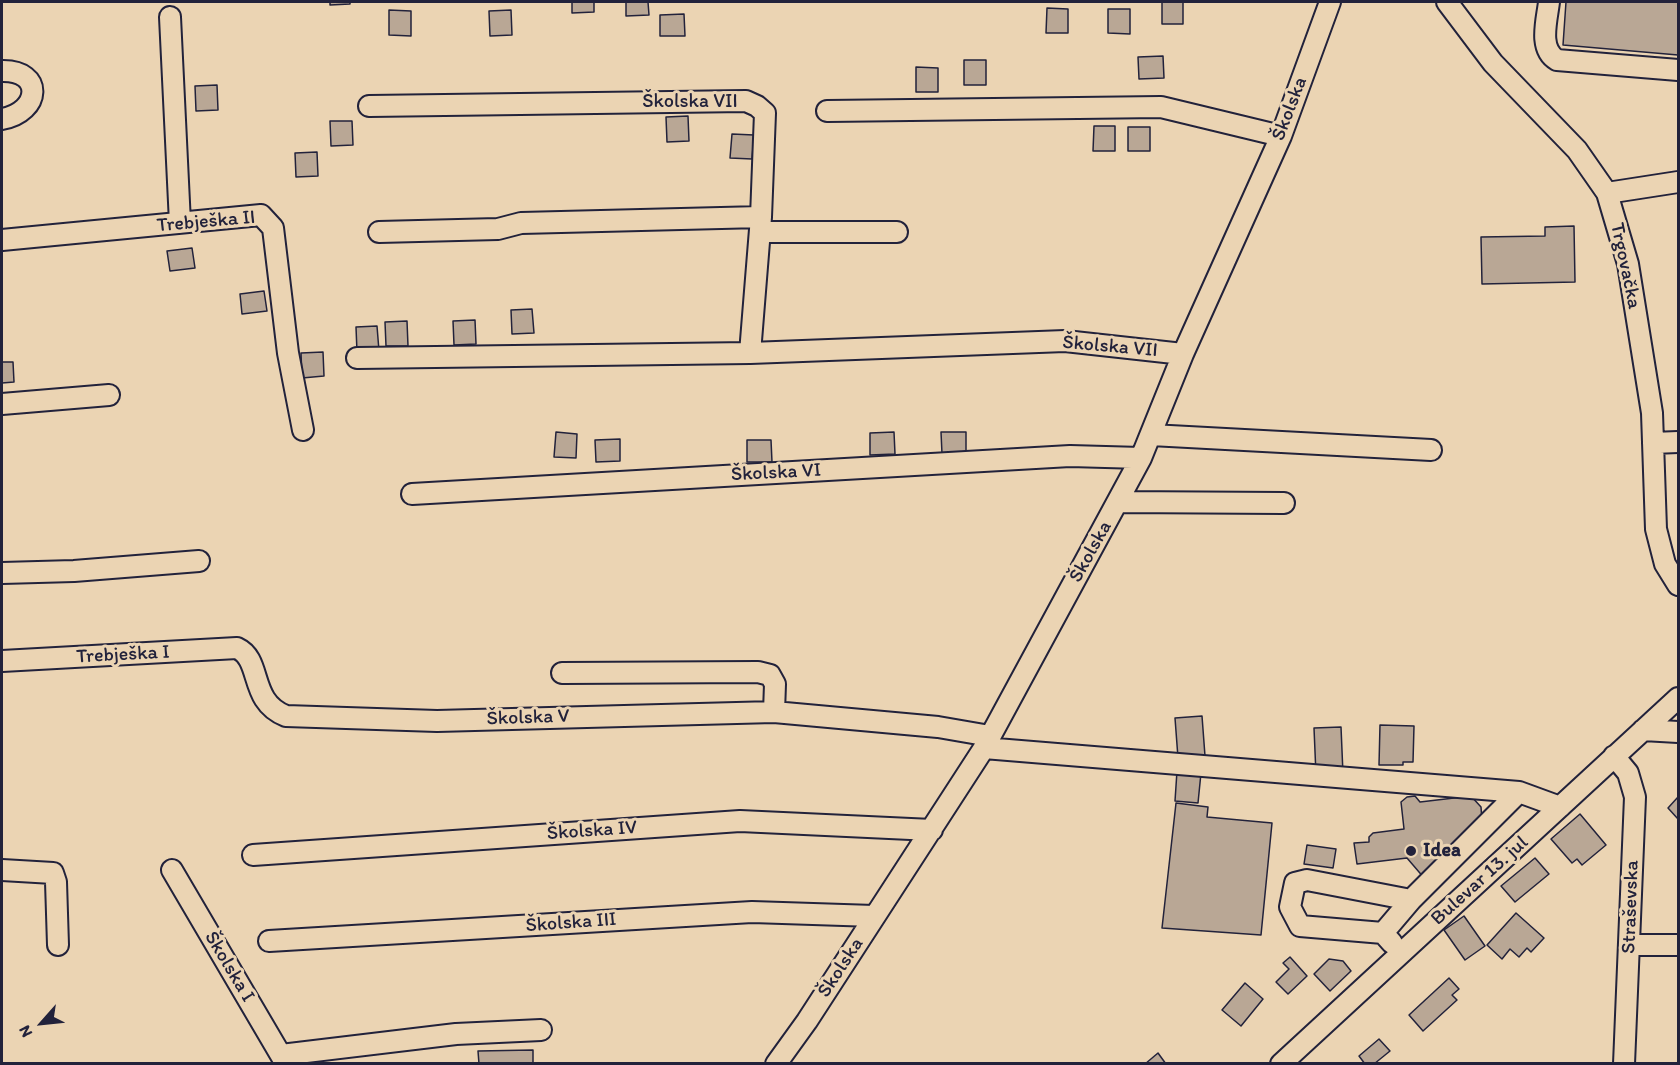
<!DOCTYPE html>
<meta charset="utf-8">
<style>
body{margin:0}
#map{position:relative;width:1680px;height:1065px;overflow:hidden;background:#ebd4b3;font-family:Itim,sans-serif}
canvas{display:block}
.frame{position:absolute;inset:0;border:3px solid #22223b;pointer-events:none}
.north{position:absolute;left:12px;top:993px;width:60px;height:60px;-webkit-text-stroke:4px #ebd4b3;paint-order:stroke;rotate:243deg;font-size:16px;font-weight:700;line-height:24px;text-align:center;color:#22223b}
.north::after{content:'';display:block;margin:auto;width:21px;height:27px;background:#22223b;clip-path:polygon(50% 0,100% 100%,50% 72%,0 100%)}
</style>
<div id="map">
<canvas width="1680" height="1065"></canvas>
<div class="frame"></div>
<div class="north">N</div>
</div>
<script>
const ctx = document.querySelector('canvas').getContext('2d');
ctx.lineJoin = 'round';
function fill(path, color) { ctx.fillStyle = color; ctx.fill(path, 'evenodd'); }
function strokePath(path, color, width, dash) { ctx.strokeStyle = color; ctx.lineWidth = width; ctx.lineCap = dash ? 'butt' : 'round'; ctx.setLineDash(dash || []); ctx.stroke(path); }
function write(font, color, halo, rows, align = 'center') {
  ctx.font = font + ' Itim,sans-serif'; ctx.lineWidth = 6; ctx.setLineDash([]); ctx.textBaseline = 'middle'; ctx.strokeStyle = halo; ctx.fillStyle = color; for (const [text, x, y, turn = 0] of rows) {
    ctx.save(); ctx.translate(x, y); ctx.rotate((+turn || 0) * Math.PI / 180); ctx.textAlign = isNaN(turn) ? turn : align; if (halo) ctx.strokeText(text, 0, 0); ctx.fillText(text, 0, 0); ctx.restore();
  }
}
const building = new Path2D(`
 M330,2H350V4L330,5Z
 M572,2H594V12L572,13Z
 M626,2H648L649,15L626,16Z
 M1162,2H1183V24H1162Z
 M1566,2H1678V55L1563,45Z
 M1047,8L1068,9V33H1046Z
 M1108,9H1130V34L1108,33Z
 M389,10L411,11V36L389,35Z
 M511,10L512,35L490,36L489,11Z
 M684,14L685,36H660V15Z
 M1163,56L1164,78L1139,79L1138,57Z
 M964,60H986V85H964Z
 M916,67L938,68V92H916Z
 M217,85L218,110L196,111L195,86Z
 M688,116L689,141L667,142L666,117Z
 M330,121H352L353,145L331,146Z
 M1094,126H1115V151H1093Z
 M1128,127H1150V151H1128Z
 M732,134L754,135L752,159L730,158Z
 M317,152L318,176L296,177L295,153Z
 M1574,226L1575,282L1482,284L1481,237L1545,236V227Z
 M192,248L195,268L170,271L167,251Z
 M264,291L267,311L242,314L240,294Z
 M532,309L534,333L512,334L511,310Z
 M475,320L476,344L454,345L453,321Z
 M407,321L408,346H386L385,322Z
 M377,326L379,351L357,352L356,327Z
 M323,352L324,376L302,378L301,353Z
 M2,362H13L14,382L2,383Z
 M556,432L577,434L576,458L554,457Z
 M894,432L895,454L870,455V433Z
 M941,432H966V454H942Z
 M620,439V461L596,462L595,440Z
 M747,440H771L772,462H747Z
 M1202,716L1205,756L1178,758L1175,718Z
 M1380,725L1414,726L1413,762H1403V765H1379Z
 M1341,727L1343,774L1316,775L1314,728Z
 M1177,771L1201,773L1198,803L1175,801Z
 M1415,796L1420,802L1471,796L1481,807L1482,821L1439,858L1440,866L1425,879L1407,858L1357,864L1354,843L1369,842V837L1373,833L1404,829L1401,802L1407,797Z
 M1678,797V819L1668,808Z
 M1176,803L1208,807L1207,817L1272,823L1261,935L1162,928Z
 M1580,814L1606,845L1582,865L1577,859L1572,863L1551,839Z
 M1307,845L1336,849L1333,868L1304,864Z
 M1535,858L1549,874L1515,902L1501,886Z
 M1516,913L1544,938L1531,952L1527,948L1519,957L1510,949L1502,959L1487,945Z
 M1464,916L1485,946L1465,960L1444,930Z
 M1290,957L1307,976L1288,994L1276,982L1289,969L1283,963Z
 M1329,959L1343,961L1351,971L1330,991L1314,974Z
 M1449,978L1459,989L1452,995L1457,1000L1423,1031L1409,1015Z
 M1245,983L1263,999L1241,1026L1222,1010Z
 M1379,1039L1390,1051L1374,1064H1365L1359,1056Z
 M533,1050V1064H479L478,1051Z
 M1158,1053L1166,1064H1145Z`);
fill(building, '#b9a795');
strokePath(building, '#22223b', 1.5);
const minor = new Path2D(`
 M1447,2L1493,63L1577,150L1607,193L1628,264L1652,413L1656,529L1665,564L1678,585
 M1549,2C1547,20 1538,49 1557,60L1678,70
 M170,17L180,223
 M2,71C44,70 41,112 2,119
 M369,106L746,101L757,106L765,113L761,217L750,353
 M827,111L1161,107L1281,136
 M1607,193L1678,182
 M379,232L498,229L521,223L761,217
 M760,232H897
 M2,240L261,215L273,228L288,353L303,430
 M357,358L750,353L1065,341L1183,354
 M2,404L109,395
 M1151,435L1431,450
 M1653,443L1678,442
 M412,494L1070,456L1141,458
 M1118,502L1284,503
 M2,573L74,571L199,561
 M2,661L237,648C263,660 248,701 286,716L437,721L774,712
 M562,673L758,672L770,675L775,684L774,712L938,727L990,736
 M1643,730L1678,732
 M984,748L1519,792L1560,807
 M1614,756L1628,773L1635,797L1624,1064
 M253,855L740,821L932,830
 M2,870L53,873L56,882L58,945
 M172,870L286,1064
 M1383,933L1300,926L1290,907L1295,883L1307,880L1411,900
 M269,941L752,912L874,916
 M1392,943L1383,933L1411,900L1519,792
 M1630,945H1678
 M281,1055L456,1034L541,1030
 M776,1064L807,1021L984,748L1141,458L1183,354L1281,136L1330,2
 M1281,1064L1678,698`);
strokePath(minor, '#22223b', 24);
strokePath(minor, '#ebd4b3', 20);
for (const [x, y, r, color] of [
 [1411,851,6,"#22223b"]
]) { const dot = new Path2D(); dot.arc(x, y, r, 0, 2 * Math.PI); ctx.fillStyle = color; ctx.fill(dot); strokePath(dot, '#ebd4b3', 2); }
write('20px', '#22223b', '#ebd4b3', [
 ["Školska VII",690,102],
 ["Školska",1290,109,-69],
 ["Trebješka II",206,222,-5],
 ["Trgovačka",1625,266,78],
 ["Školska VII",1110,347,5],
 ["Školska VI",776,473,-3],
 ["Školska",1091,552,-61],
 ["Trebješka I",123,655,-3],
 ["Školska V",528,718,-2],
 ["Školska IV",592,831,-4],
 ["Bulevar 13. jul",1480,881,-42],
 ["Straševska",1631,907,-88],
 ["Školska III",571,923,-4],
 ["Školska I",229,967,59],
 ["Školska",841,968,-57]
]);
write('bold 20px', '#22223b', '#ebd4b3', [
 ["Idea",1423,851]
], 'left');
</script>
